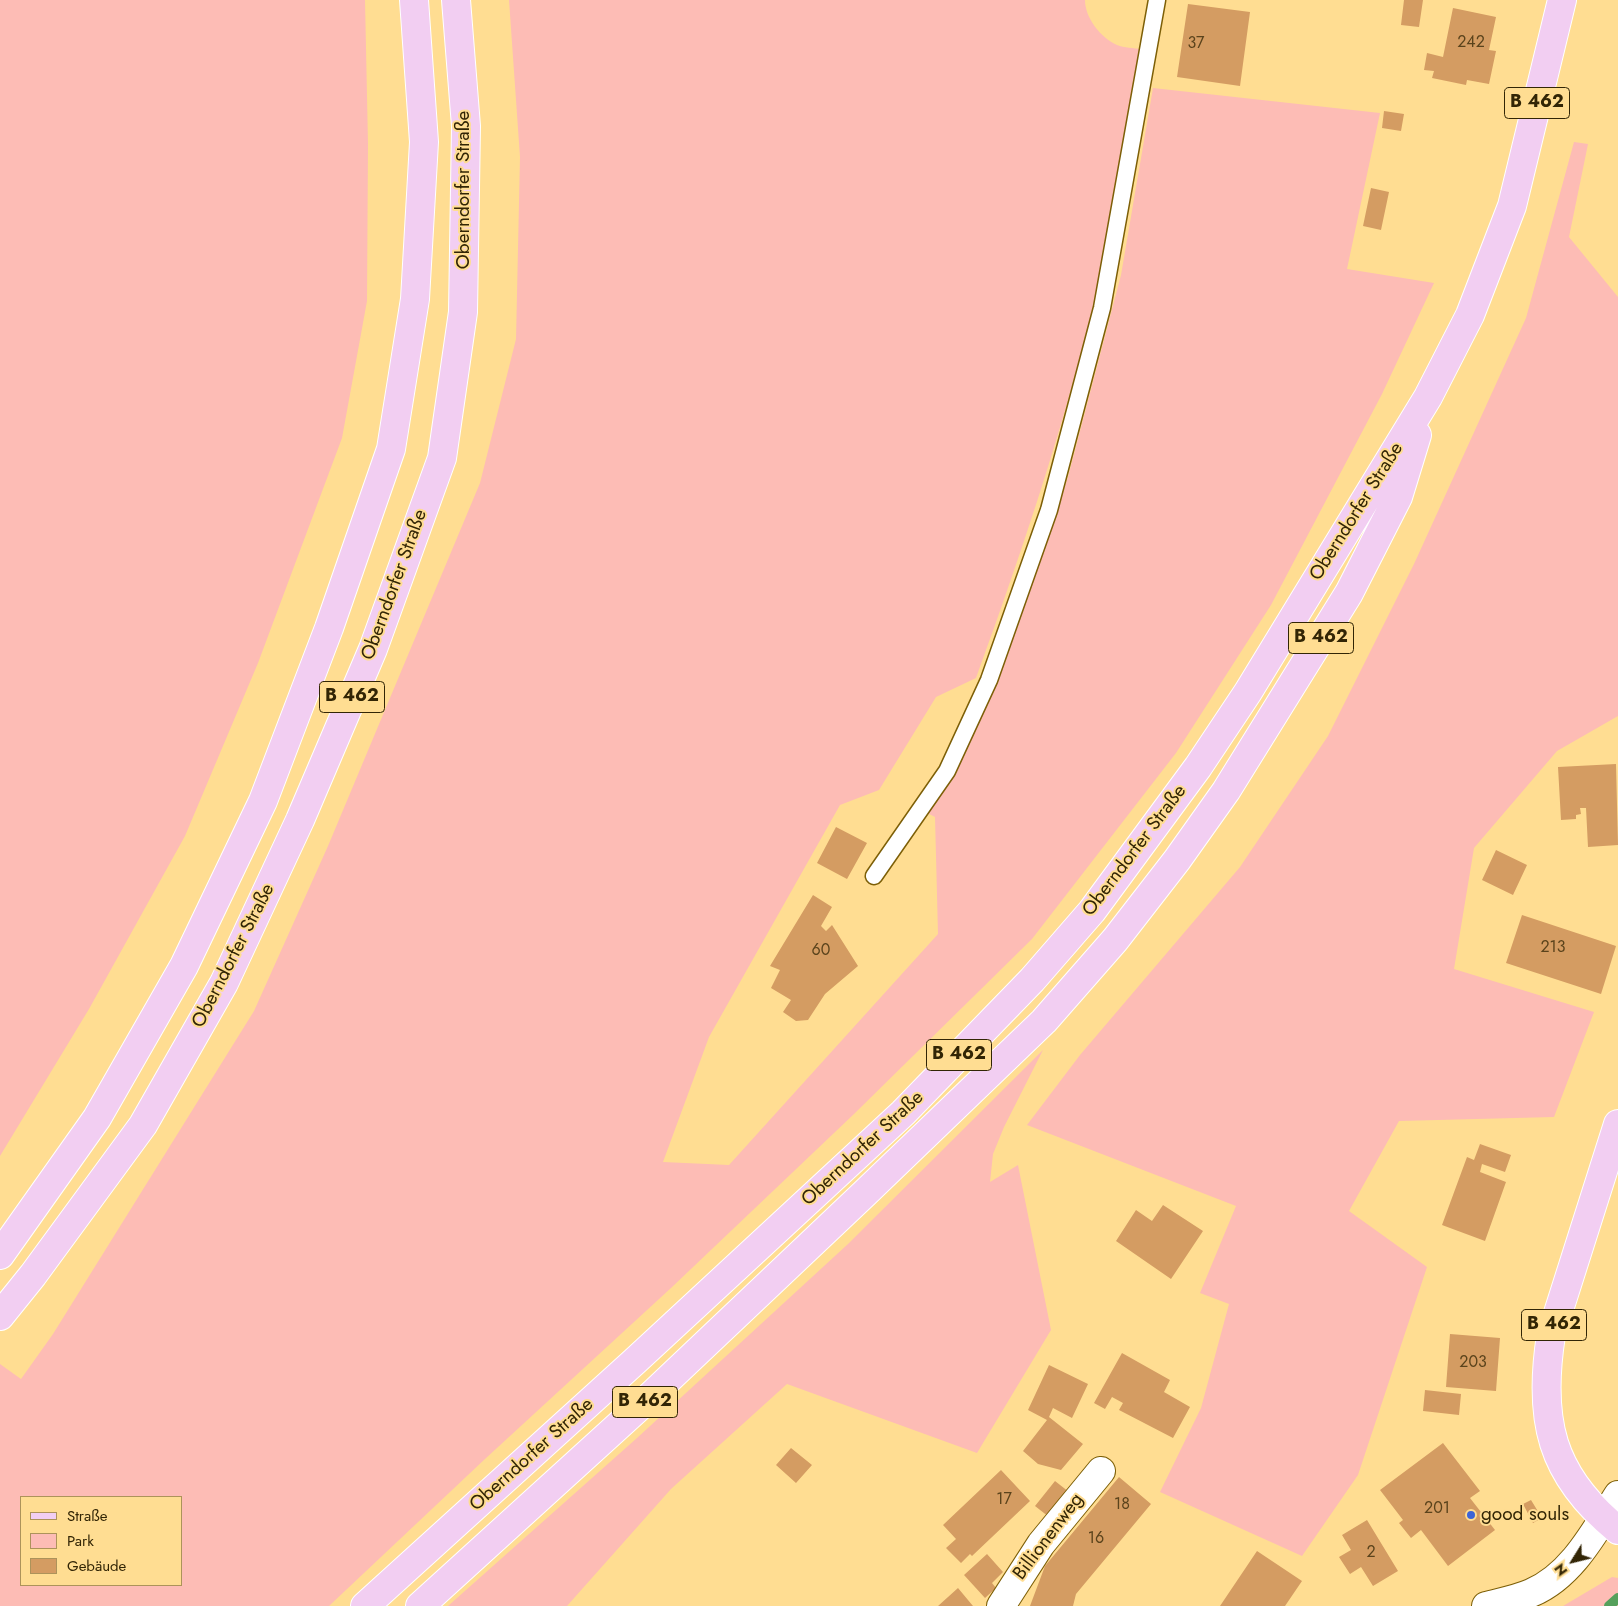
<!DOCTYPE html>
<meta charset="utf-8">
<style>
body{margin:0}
#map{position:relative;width:1618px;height:1606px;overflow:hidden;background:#ffdd92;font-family:Jost,sans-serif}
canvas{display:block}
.legend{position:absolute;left:20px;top:1496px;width:162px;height:90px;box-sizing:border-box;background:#ffdd92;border:1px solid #ad935a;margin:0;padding:6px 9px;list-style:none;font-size:15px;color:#322505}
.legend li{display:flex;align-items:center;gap:10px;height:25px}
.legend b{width:25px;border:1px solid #ad935a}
.north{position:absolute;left:1548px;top:1536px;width:50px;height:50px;-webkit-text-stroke:4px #ffdd92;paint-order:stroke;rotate:234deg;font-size:14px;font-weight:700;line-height:20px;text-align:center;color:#322505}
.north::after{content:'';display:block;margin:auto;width:18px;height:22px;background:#322505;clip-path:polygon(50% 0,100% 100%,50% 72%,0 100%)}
</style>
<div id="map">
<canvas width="1618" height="1606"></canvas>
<ul class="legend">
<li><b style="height:6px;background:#f2cef2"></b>Straße</li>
<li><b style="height:14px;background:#fdbcb5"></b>Park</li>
<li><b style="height:14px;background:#d49c62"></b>Gebäude</li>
</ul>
<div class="north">N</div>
</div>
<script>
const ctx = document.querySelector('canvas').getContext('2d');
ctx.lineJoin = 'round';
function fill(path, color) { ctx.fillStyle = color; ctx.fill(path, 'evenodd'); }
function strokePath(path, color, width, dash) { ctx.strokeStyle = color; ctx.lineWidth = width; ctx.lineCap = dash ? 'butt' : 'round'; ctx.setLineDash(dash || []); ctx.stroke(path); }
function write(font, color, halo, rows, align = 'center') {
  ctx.font = font + ' Jost,sans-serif'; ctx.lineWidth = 4; ctx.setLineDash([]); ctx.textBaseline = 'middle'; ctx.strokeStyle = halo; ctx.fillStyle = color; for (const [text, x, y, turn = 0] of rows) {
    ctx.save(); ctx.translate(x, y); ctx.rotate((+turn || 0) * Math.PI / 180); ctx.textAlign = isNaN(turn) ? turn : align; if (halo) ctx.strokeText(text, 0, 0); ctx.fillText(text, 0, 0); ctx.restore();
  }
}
fill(new Path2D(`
 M0,0H365L368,144L367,301L342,438L258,663L185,836L89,1009L0,1156Z
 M509,0H1085C1085,18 1101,38 1117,45C1124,48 1134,48 1141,49C1128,122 1118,197 1102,269C1070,408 1025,544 976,678L936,697L879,790L840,805L709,1037L663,1162L729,1165L938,934L935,817L927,813L972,732L1015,633L1068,477L1121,275L1153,88L1380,113L1347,269L1434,283L1382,394L1271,605L1176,753L1032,939L854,1114L671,1288L485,1459L329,1606H0V1364L21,1379L53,1334L254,1011L328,846L480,483L516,339L520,157ZM21,1497H181V1585H21Z
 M1574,142L1588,144L1569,237L1618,297V716L1557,751L1474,848L1454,969L1594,1012L1554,1117L1399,1121L1349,1211L1427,1267L1358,1475L1302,1556L1160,1492L1201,1408L1229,1304L1200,1293L1236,1206L1027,1125L1080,1055L1240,867L1328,736L1414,564L1526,318Z
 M1043,1050L1004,1127L993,1154L990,1182L1018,1165L1051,1330L977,1453L787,1384L671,1489L567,1606H448L637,1438L848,1244Z
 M1612,1577L1618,1578V1606H1563Z`), '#fdbcb5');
strokePath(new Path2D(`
 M1609,1606L1618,1598`), '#55a05c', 10);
fill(new Path2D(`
 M1404,0H1423L1419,27L1401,25Z
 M1188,4L1250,12L1240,86L1177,77Z
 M1453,8L1496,17L1489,50L1496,51L1489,84L1467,80L1466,85L1432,78L1434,71L1424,70L1427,53L1443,57Z
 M1384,111L1404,114L1401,131L1382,128Z
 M1371,188L1389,192L1381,230L1363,226Z
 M1616,764L1618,845L1588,847L1586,808H1580L1581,814L1576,815V819L1561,820L1558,767Z
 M836,827L867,843L847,879L817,863Z
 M1496,850L1527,865L1513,895L1482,880Z
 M813,895L832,907L821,926L826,931L832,925L858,966L825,994L808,1020L796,1021L783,1012L791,1000L771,988L780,970L770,966Z
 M1522,915L1616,946L1601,994L1506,963Z
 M1480,1144L1511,1155L1505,1172L1482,1164L1480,1172L1506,1182L1485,1241L1442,1225L1467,1157L1474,1160Z
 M1163,1205L1203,1231L1171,1279L1116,1241L1136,1210L1152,1221Z
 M1450,1334L1500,1338L1496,1391L1446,1387Z
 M1122,1353L1170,1380L1164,1392L1190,1407L1173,1438L1119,1410L1123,1403L1112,1397L1105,1409L1094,1403Z
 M1049,1365L1088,1384L1072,1418L1053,1408L1049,1417L1083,1444L1061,1470L1038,1464L1023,1451L1047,1420L1028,1410Z
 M1425,1390L1461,1394L1459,1415L1423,1411Z
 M1443,1443L1480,1491L1470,1498L1495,1530L1448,1566L1421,1530L1411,1538L1399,1523L1403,1520L1380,1490Z
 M791,1448L812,1465L796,1483L776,1465Z
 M1001,1470L1030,1501L972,1556L970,1554L961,1563L946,1548L956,1539L943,1525Z
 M1119,1477L1151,1504L1076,1594L1073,1606H1030L1045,1566Z
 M1055,1481L1069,1492L1049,1517L1035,1506Z
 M1531,1500L1542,1518L1533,1523L1523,1504Z
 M1367,1520L1398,1571L1373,1586L1361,1567L1350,1574L1339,1557L1351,1550L1342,1535Z
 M1257,1551L1302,1581L1285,1606H1220Z
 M987,1554L1003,1572L992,1583L996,1588L985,1598L964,1575Z
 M958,1588L973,1606H938Z`), '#d49c62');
const service = new Path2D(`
 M874,876L947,771L989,680L1049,510L1102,308L1157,0`);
const minor = new Path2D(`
 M1001,1606L1041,1544L1101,1471
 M1486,1606C1501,1602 1517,1599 1531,1593C1572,1576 1595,1531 1618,1495`);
const primary = new Path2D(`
 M1618,1124L1551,1335C1538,1419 1550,1475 1618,1530
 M0,1255L97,1118L184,966L263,801L329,628L391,449L415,299L424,142L414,0
 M0,1316L33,1275L143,1125L224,983L300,820L373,649L442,458L463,312L466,126L456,0
 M365,1606L635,1361L903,1113L1032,980L1092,911L1198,767L1248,692L1428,397L1470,315L1512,206L1562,0
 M420,1606L639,1407L865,1193L1044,1021L1115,940L1177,860L1226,791L1349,593L1398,497L1417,435`);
strokePath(service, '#7d5f07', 19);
strokePath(minor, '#7d5f07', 30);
strokePath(primary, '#fff', 30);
strokePath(service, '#fff', 16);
strokePath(minor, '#fff', 28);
strokePath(primary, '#f2cef2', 28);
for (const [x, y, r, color] of [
 [1471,1515,5,"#3d64d6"]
]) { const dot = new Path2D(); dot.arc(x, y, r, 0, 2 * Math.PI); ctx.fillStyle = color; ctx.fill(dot); strokePath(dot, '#ffdd92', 2); }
write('16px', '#5a431c', null, [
 ["242",1471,43],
 ["37",1196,44],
 ["213",1553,948],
 ["60",821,951],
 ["203",1473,1363],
 ["17",1004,1500],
 ["18",1122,1505],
 ["201",1437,1509],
 ["16",1096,1539],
 ["2",1371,1553]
]);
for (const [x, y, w] of [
 [1537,103,65],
 [1321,638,65],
 [352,697,65],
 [959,1055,65],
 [1554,1325,65],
 [645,1402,65]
]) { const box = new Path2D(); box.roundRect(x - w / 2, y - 15.5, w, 31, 4); ctx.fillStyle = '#ffdd92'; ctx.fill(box); strokePath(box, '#322505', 1); }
write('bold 18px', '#322505', null, [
 ["B 462",1537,103],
 ["B 462",1321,638],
 ["B 462",352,697],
 ["B 462",959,1055],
 ["B 462",1554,1325],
 ["B 462",645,1402]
]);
write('19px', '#322505', '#ffdd92', [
 ["Oberndorfer Straße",464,190,-90],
 ["Oberndorfer Straße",1357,512,-58],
 ["Oberndorfer Straße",395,585,-70],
 ["Oberndorfer Straße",1135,851,-53],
 ["Oberndorfer Straße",234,956,-63],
 ["Oberndorfer Straße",863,1149,-43],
 ["Oberndorfer Straße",532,1455,-42],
 ["Billionenweg",1049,1537,-53]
]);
write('19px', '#322505', '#ffdd92', [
 ["good souls",1481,1515]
], 'left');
</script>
